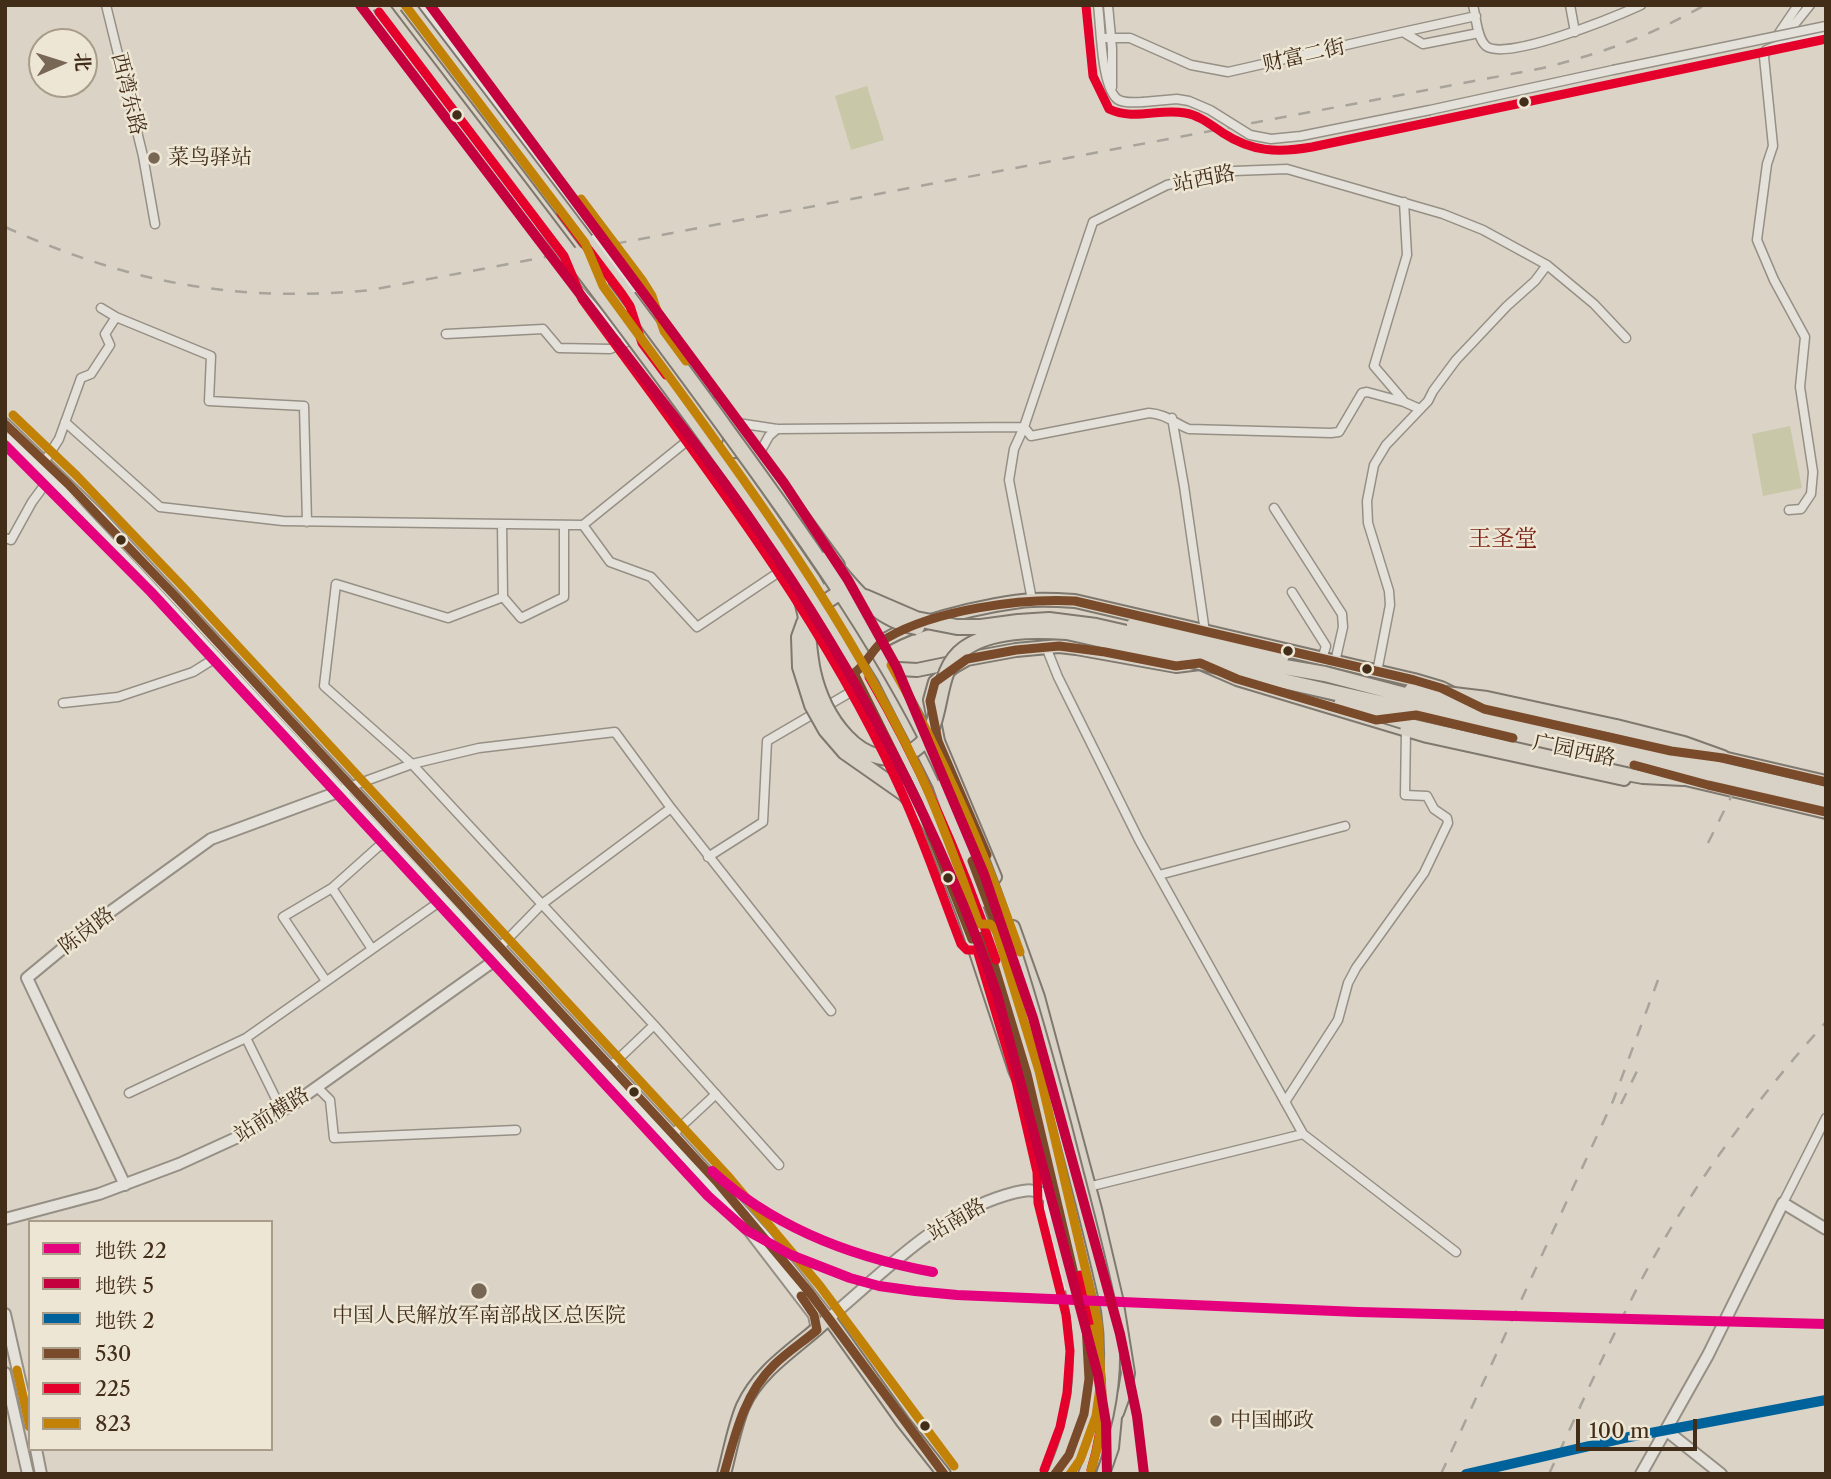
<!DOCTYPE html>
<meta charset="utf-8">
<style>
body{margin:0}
#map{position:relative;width:1831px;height:1479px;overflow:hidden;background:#dbd4c6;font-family:"Libre Caslon Text","Noto Serif SC",serif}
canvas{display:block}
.frame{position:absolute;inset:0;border:7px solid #422d18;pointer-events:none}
.legend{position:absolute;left:28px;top:1220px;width:245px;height:231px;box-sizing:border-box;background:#ede6d5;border:2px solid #a99c89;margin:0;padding:9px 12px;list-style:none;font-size:21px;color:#422d18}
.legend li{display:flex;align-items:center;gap:14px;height:35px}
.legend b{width:35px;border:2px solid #a99c89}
.north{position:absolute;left:28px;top:28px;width:70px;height:70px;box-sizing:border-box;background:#ede6d5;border:2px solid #a99c89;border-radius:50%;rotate:87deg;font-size:19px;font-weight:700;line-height:28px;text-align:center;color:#422d18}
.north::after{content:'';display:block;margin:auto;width:24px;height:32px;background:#786755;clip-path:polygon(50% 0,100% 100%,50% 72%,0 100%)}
.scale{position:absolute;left:1576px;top:1419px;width:121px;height:32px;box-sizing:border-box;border:4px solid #422d18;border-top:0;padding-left:9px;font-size:21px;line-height:24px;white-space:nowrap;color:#422d18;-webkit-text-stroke:5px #ede6d5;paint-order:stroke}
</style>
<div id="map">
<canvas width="1831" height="1479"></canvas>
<div class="frame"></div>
<ul class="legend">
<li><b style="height:9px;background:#e5007d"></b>地铁 22</li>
<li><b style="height:9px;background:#c5003e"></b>地铁 5</li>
<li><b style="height:9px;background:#00629b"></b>地铁 2</li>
<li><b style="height:9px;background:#7a4b2a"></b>530</li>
<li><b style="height:9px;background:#e4002b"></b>225</li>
<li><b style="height:9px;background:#c18207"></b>823</li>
</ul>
<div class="north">北</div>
<div class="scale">100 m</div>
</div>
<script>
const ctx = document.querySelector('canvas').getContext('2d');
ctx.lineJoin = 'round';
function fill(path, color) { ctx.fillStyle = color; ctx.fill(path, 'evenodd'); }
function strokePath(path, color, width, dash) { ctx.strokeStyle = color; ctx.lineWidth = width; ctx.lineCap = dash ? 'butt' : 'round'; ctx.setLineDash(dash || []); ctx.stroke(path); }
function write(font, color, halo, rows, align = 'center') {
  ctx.font = font + ' "Libre Caslon Text","Noto Serif SC",serif'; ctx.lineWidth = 5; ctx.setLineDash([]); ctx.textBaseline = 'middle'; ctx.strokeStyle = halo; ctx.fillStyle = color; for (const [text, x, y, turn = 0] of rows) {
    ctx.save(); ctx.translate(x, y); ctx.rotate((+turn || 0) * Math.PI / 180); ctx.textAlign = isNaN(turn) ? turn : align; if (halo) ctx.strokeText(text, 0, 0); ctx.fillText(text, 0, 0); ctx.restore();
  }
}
fill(new Path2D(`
 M867,86L884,140L851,150L835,96Z
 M1790,426L1802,488L1763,496L1752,434Z`), '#c8c7a7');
const minor = new Path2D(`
 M106,5L143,156L155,224
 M1098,5C1101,28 1101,82 1116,98C1122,104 1135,102 1143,102
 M1108,5L1112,48V87
 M1473,5C1476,17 1477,38 1486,46C1506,62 1617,16 1641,5
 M1570,5L1575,32
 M1403,32L1476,16
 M1777,36L1798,5
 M1785,36L1810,5
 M1102,38H1130L1191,65L1228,72L1403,32L1423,44L1479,33
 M1430,110L1613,70
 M525,218L549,252
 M643,297L693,364L705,390L701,393
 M116,317L211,356L209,401L304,406L307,522
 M446,334L543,329L559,348L610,349L629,341L599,313L577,288
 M1403,400L1374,366L1407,255L1404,202
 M1172,418L1184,486L1205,632
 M65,422L160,507L283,521L583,525L610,562L651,577L697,627L788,566
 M731,422L777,429L1024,427L1031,436L1149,413C1166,414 1174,423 1189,429L1331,433L1339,432L1362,393L1367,392L1404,402L1420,409
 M758,456L769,436L777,429
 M45,461L59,439L81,378L91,374L110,345L105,334L116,317L101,308
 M1274,508L1342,614L1343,627L1335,662
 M1789,510L1801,509L1811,494L1813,472L1800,387L1805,337L1774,280L1757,240L1767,164L1773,146L1764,57L1766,50L1786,42L1826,35
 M502,524L503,597L448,618L336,584L324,686L412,764L479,748L615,732L671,808
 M583,525L697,433
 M5,538L11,540L32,502L49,479
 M1292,592L1326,646L1322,659
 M503,597L521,618L564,597V525
 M1032,600L1009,480L1014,449L1024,427L1093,222L1167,185L1234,171L1287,169L1443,214L1483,230L1547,265L1594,304L1626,338
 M1046,647L1058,677L1139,840L1303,1134L1456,1252
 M1377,672L1390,605L1389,591L1368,523L1367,501L1374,465L1386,445L1428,401L1433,391L1456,360L1507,306L1535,281L1547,265
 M63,703L118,697L193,672L217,657
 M352,786L412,764L654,1025L779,1165
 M708,857L763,822L767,741L861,686
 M1159,875L1345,826
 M332,888L372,949
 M501,946L542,904L671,808L831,1011
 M326,981L283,917L332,888L379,846L393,845
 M246,1038L282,1111
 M611,1066L654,1025
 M317,1087L330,1100L334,1138L516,1130
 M129,1093L246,1038L442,900
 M1285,1102L1338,1020L1348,983L1356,968L1424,873L1448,823L1447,818L1434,809L1427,796L1405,795L1406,730
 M673,1134L716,1094
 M1088,1187L1303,1134
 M1783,1203L1826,1118`);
const tertiary = new Path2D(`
 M5,424L100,516L673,1134L765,1236L829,1318C884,1272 936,1216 1006,1195C1021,1191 1039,1185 1050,1200
 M5,438L49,479L136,571L748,1229L814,1315L817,1330
 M125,1185L27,978L85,930L211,839L346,789
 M5,1219L99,1194L179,1164L238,1137L296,1102L498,958L499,953
 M5,1314L30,1424
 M5,1373L28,1474
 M1667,1431L1721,1474
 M36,1449L41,1474
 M1641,1474L1708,1355L1783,1203L1826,1229`);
const secondary = new Path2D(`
 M417,5L596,240
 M632,287L641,301L646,317
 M1050,1200V1225L1074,1330`);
const primary = new Path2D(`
 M602,284L716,439
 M715,404L758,456L838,565
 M735,465L814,580L859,655
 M829,588L884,677L944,795
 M870,653C888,625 998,602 1032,600C1047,599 1061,600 1075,601L1414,680L1441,688L1484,709
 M847,661L890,741L922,810
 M881,668L917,670L956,662
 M1636,743L1683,753L1723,758L1826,782
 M1677,777L1826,812
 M931,830L964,916L1015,1070L1038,1122
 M995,877L938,741L930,700L935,682L953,667L967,659L1016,650L1059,646L1076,648L1176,666L1200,663L1237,679L1427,736L1624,779
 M1013,927L1038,997L1095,1209L1116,1298L1128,1373L1125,1391L1117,1413
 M1049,1168L1059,1208
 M1079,1219L1106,1330
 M724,1474C730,1452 734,1427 743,1406C760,1368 800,1346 829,1318L903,1422L944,1474
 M1103,1474L1112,1448L1116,1407`);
const trunk = new Path2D(`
 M368,5L533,220
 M1403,721L1422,727L1615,771L1643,776L1683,778
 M1616,727L1684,744L1723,758
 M982,900L1028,1035L1081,1227
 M1056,1224L1073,1289`);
strokePath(minor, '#968f85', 11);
strokePath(tertiary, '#968f85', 14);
strokePath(secondary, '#7f786e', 16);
strokePath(primary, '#7f786e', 16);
strokePath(trunk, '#7f786e', 18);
strokePath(minor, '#e4e1da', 8);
strokePath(tertiary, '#e4e1da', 10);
strokePath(secondary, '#e4e1da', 12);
strokePath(primary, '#d8d1c5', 12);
strokePath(trunk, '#d8d1c5', 14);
strokePath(new Path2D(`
 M5,227C129,283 236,303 371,290L1543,68C1603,53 1650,36 1705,5
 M1708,843L1733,793
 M1621,1104L1638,1069
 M1441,1474L1613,1101L1658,980
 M1549,1474C1580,1408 1609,1341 1643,1277C1693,1184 1756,1100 1826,1022`), '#a8a39b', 2.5, [12, 12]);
const minorBridge = new Path2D(`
 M1613,70L1826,26
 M1143,102L1177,99L1189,101L1210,110L1250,135L1271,139L1301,136L1430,110
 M549,252L577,288`);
const secondaryBridge = new Path2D(`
 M596,240L632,287`);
const primaryBridge = new Path2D(`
 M578,253L602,284`);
const trunkBridge = new Path2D(`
 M380,5C466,118 553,230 638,344C743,485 847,630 925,790C1006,957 1050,1137 1092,1317C1100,1372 1092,1423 1069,1474
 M407,5C515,147 624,288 729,433C810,544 891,658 949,784C1000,893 1033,1010 1064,1127C1079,1187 1096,1248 1109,1310C1117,1367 1110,1421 1086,1474
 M828,558C853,588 876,620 917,627
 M788,568C795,582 802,597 805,613C811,648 808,671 825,706C835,726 854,751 877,756C888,759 898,758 908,753C951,734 928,675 964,649C992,629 1034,630 1067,632L1826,804
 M1134,625L1281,658
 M1412,690L1487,699L1616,727
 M1342,702L1403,721
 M941,787L982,900
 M937,838L922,812L905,794L845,752L826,730L812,705L800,667L799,637L804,623L813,610L836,595L852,594L865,597L916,619L957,627H981L1018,622L1049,620L1096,626L1250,661L1325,674L1443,705L1826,794
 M1055,1474C1083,1411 1087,1356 1073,1289`);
strokePath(minorBridge, '#968f85', 11, []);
strokePath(secondaryBridge, '#7f786e', 16, []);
strokePath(primaryBridge, '#7f786e', 16, []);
strokePath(trunkBridge, '#7f786e', 18, []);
strokePath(minorBridge, '#e4e1da', 8);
strokePath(secondaryBridge, '#e4e1da', 12);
strokePath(primaryBridge, '#d8d1c5', 12);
strokePath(trunkBridge, '#d8d1c5', 14);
strokePath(new Path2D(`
 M5,424L68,484L176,597L718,1183L810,1293L944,1474
 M1634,765L1708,785L1826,812
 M1008,957L972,861L987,855L938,741L930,701L935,682L967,659L1016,650L1059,646L1105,652L1176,666L1200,663L1237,679L1376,720L1416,715L1513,738
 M724,1474C735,1435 744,1394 774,1365C787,1352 803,1342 817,1330L814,1315L801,1296
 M1055,1474L1069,1455L1084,1414L1089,1379L1086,1325L1027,1074L985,935L972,939L919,804L854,673C868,664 872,647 887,638C935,610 1020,598 1075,601L1414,680L1441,688L1484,709L1671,751L1723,758L1826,782`), '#7a4b2a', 9);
strokePath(new Path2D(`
 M1086,6L1093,76L1109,109C1134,121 1159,108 1185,113C1199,115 1211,125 1223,133C1252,152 1278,153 1312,147L1826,39
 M379,12L564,256L582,299C695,454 816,607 897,782C922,835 940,890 961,944L967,950H977L1015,1077L1037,1172L1038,1203L1066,1315L1070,1351L1067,1393L1060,1427L1044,1470
 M561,213L622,294L630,306L642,343L666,375
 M869,677C922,767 962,862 996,960
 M1080,1275C1098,1345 1113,1400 1091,1470`), '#e4002b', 9);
strokePath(new Path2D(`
 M405,5L585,243L603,286C716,442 836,595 919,771C942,820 960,873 979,924H990L996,930L1039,1071L1098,1323L1101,1380L1096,1416L1080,1460L1070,1474
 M581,199L642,280L652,296L664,331L686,361
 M13,415L77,476L185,589L727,1175L820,1286L954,1466
 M891,665C944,756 984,852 1020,952
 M17,1370L30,1427
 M1091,1470C1107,1422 1104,1377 1093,1329`), '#c18207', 9);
strokePath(new Path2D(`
 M5,445L151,592L708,1196L746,1230L791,1255L850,1278L879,1286L915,1291L957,1295L1358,1312L1826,1324
 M712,1171C774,1228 851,1257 933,1272`), '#e5007d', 10);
strokePath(new Path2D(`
 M360,5C442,112 523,220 605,327C655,393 708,457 755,526C856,671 939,827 997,994L1098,1375L1106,1423L1107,1474
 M430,5L784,483L848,580L897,668L984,874L1033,1018L1120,1334L1137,1416L1144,1474`), '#c5003e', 10);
strokePath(new Path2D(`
 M1466,1474L1624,1438L1826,1400`), '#00629b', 10);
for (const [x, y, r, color] of [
 [1524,102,6,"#422d18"],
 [457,115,6,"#422d18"],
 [154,158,7,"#786755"],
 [121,540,6,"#422d18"],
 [1288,651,6,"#422d18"],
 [1367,669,6,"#422d18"],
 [948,878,6,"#422d18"],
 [634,1092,6,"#422d18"],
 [479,1291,9,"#786755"],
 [1216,1421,7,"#786755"],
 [925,1426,6,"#422d18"]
]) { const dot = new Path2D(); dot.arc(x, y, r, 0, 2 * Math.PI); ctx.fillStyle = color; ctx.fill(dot); strokePath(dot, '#ede6d5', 2.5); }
write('21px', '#422d18', '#ede6d5', [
 ["财富二街",1304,56,-13],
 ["西湾东路",128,94,76],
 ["站西路",1204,179,-11],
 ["广园西路",1574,751,12],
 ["陈岗路",87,931,-37],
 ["站前横路",272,1115,-32],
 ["站南路",957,1220,-30]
]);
write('21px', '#422d18', '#ede6d5', [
 ["菜鸟驿站",168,158],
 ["中国人民解放军南部战区总医院",479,1316,"center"],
 ["中国邮政",1230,1421]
], 'left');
write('23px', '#7a1f14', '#ede6d5', [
 ["王圣堂",1503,539]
]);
</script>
